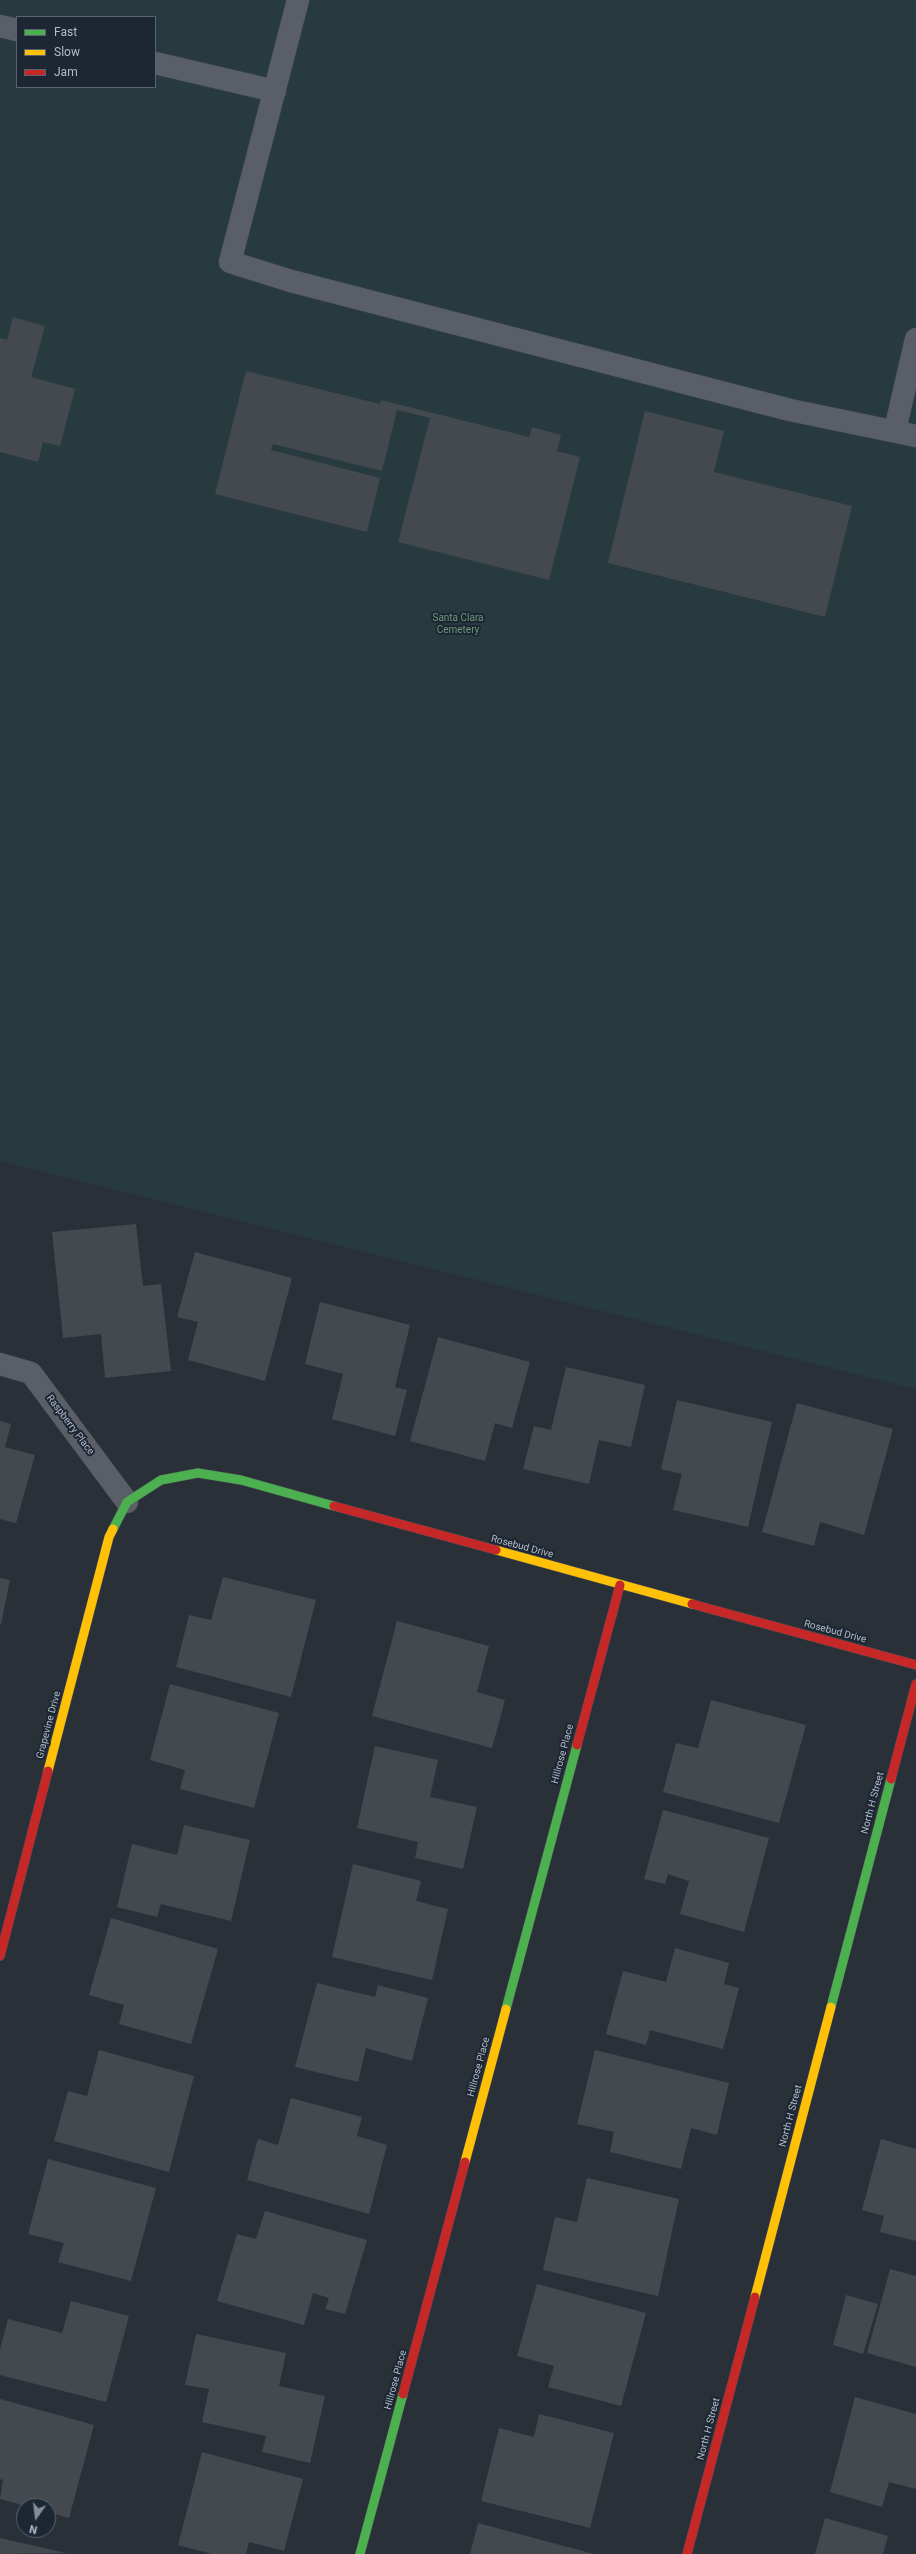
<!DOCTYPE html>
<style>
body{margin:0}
#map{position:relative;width:916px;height:2554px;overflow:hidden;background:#2a3038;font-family:Roboto,sans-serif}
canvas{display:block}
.legend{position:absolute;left:16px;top:16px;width:140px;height:72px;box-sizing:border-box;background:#1d2633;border:1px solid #59626f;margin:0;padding:5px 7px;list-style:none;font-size:12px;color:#b4bcc9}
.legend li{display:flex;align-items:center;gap:8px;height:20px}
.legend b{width:20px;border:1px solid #59626f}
.north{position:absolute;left:16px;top:2498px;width:40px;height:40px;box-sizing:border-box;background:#1d2633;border:1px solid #59626f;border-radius:50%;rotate:194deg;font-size:11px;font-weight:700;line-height:16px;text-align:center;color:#b4bcc9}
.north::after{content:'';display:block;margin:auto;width:14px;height:18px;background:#848b96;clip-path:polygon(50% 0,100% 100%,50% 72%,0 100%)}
</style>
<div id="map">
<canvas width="916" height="2554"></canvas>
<ul class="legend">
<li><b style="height:5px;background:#4caf50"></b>Fast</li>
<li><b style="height:5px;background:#ffc107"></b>Slow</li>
<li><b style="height:5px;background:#c62828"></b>Jam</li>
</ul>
<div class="north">N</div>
</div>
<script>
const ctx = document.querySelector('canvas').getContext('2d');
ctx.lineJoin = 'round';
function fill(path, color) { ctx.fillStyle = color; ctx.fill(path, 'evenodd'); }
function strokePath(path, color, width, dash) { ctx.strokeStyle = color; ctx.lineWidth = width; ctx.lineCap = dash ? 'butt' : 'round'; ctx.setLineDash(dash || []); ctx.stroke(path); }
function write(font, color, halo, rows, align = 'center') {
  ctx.font = font + ' Roboto,sans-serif'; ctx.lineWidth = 4; ctx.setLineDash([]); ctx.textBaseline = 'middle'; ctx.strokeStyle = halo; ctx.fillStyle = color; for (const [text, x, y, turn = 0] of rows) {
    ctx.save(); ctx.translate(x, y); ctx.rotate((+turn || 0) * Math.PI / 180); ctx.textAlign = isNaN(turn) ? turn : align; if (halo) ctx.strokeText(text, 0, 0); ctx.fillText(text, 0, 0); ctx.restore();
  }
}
fill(new Path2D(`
 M0,0H916V1389L0,1161ZM17,17H155V87H17Z`), '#273a3e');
fill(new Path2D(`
 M13,317L45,326L31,377L75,389L60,446L43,442L38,462L0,452V338L7,340Z
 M246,371L380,404L381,400L529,437L532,427L561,435L557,451L580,457L549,580L398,542L430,418L397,410L382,471L273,444L271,450L380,478L367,532L215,494Z
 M645,411L724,431L714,472L852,506L825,617L608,563Z
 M136,1224L143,1286L161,1284L171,1371L105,1378L101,1334L63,1338L52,1232Z
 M195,1252L292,1278L265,1381L188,1360L198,1322L177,1317Z
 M320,1302L410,1325L395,1387L407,1390L395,1436L332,1419L343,1374L305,1364Z
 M438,1337L530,1362L512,1428L495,1423L485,1461L410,1441Z
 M566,1367L645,1385L631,1447L599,1440L589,1484L523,1469L534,1426L551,1430Z
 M677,1400L772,1422L748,1527L673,1510L682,1474L661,1469Z
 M797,1403L893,1429L864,1535L820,1522L814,1546L762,1532Z
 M0,1421L11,1424L5,1447L35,1455L16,1523L0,1519Z
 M223,1577L316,1600L291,1697L176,1667L189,1615L211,1620Z
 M0,1578L10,1580L1,1624H0Z
 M397,1621L489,1646L477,1692L505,1700L492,1748L372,1716Z
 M170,1684L279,1713L254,1808L180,1789L185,1770L150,1760Z
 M711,1700L806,1725L779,1823L663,1792L676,1743L698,1748Z
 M375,1746L438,1760L430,1797L477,1807L463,1869L415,1858L418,1842L357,1828Z
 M663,1810L769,1838L744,1932L680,1914L689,1881L668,1874L665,1884L644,1879Z
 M184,1825L250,1840L231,1921L161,1904L157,1917L117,1907L132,1844L177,1855Z
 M353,1864L421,1881L416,1901L448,1909L432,1980L332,1957Z
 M111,1918L218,1949L191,2044L119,2024L124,2005L89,1995Z
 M675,1948L729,1963L724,1984L739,1988L723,2049L650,2030L646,2045L606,2034L623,1971L666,1982Z
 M317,1983L375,1997L378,1985L428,1998L412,2061L366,2048L358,2082L295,2067Z
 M99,2050L194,2076L169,2172L54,2141L68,2091L87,2096Z
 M595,2050L729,2083L717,2135L691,2128L681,2169L610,2152L614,2132L577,2124Z
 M291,2098L362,2117L357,2136L387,2145L369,2214L247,2180L258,2139L278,2145Z
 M881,2139L916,2149V2241L880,2232L884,2216L862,2210Z
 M48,2159L156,2188L131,2281L58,2262L64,2243L28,2234Z
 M587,2178L679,2199L658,2296L543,2270L555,2217L577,2222Z
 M265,2211L367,2240L345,2314L325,2309L329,2298L313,2293L304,2325L217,2301L237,2234L256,2239Z
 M890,2269L916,2276V2367L867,2353Z
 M537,2284L646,2313L621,2406L548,2387L554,2366L517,2356Z
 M846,2295L878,2304L863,2354L833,2345Z
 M71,2301L129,2316L106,2402L0,2375V2349L8,2319L62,2333Z
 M196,2334L286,2353L279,2386L325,2396L310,2463L262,2452L266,2436L202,2422L209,2389L185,2385Z
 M855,2397L916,2414V2489L889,2482L882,2507L830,2492Z
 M0,2399L94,2425L69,2518L48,2512V2506H26L0,2499L3,2480L0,2479Z
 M539,2414L614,2433L590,2528L481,2501L499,2428L534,2437Z
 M202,2452L303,2479L284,2551L249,2542L246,2554H212L178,2545Z
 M825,2518L888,2536L883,2554H815Z
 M478,2523L594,2554H470Z
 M0,2538L66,2553L0,2554Z`), '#444950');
const lane = new Path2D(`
 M298,0L230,262L291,281L790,410L916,436
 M0,26L17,30
 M155,63L275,91
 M895,430L916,339
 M0,1364L31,1373L127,1502`);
const fast = new Path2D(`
 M113,1529L127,1502L161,1480L198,1473L241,1480L334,1506
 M831,2007L891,1779
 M506,2009L577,1745
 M360,2554L403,2394`);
const slow = new Path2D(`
 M496,1550L692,1604
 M48,1771L109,1537L113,1529
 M465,2162L506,2009
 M755,2297L831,2007`);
const jam = new Path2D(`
 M334,1506L496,1550
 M692,1604L916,1665
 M577,1745L620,1585
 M891,1779L916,1684
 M0,1956L48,1771
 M403,2394L465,2162
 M687,2554L755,2297`);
strokePath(lane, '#484c53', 23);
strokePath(fast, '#484c53', 10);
strokePath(slow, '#484c53', 10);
strokePath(jam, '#484c53', 10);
strokePath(lane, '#5a5e66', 22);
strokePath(fast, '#4caf50', 9);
strokePath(slow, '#ffc107', 9);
strokePath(jam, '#c62828', 9);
write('10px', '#6b9a76', '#1d2633', [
 ["Santa Clara",458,618],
 ["Cemetery",458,630]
]);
write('10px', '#b4bcc9', '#1d2633', [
 ["Raspberry Place",70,1425,53],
 ["Rosebud Drive",522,1547,15],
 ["Rosebud Drive",835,1632,15],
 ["Grapevine Drive",49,1725,-75],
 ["Hillrose Place",563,1754,-75],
 ["North H Street",873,1803,-75],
 ["Hillrose Place",479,2067,-75],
 ["North H Street",791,2116,-75],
 ["Hillrose Place",396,2380,-75],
 ["North H Street",709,2429,-75]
]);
</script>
